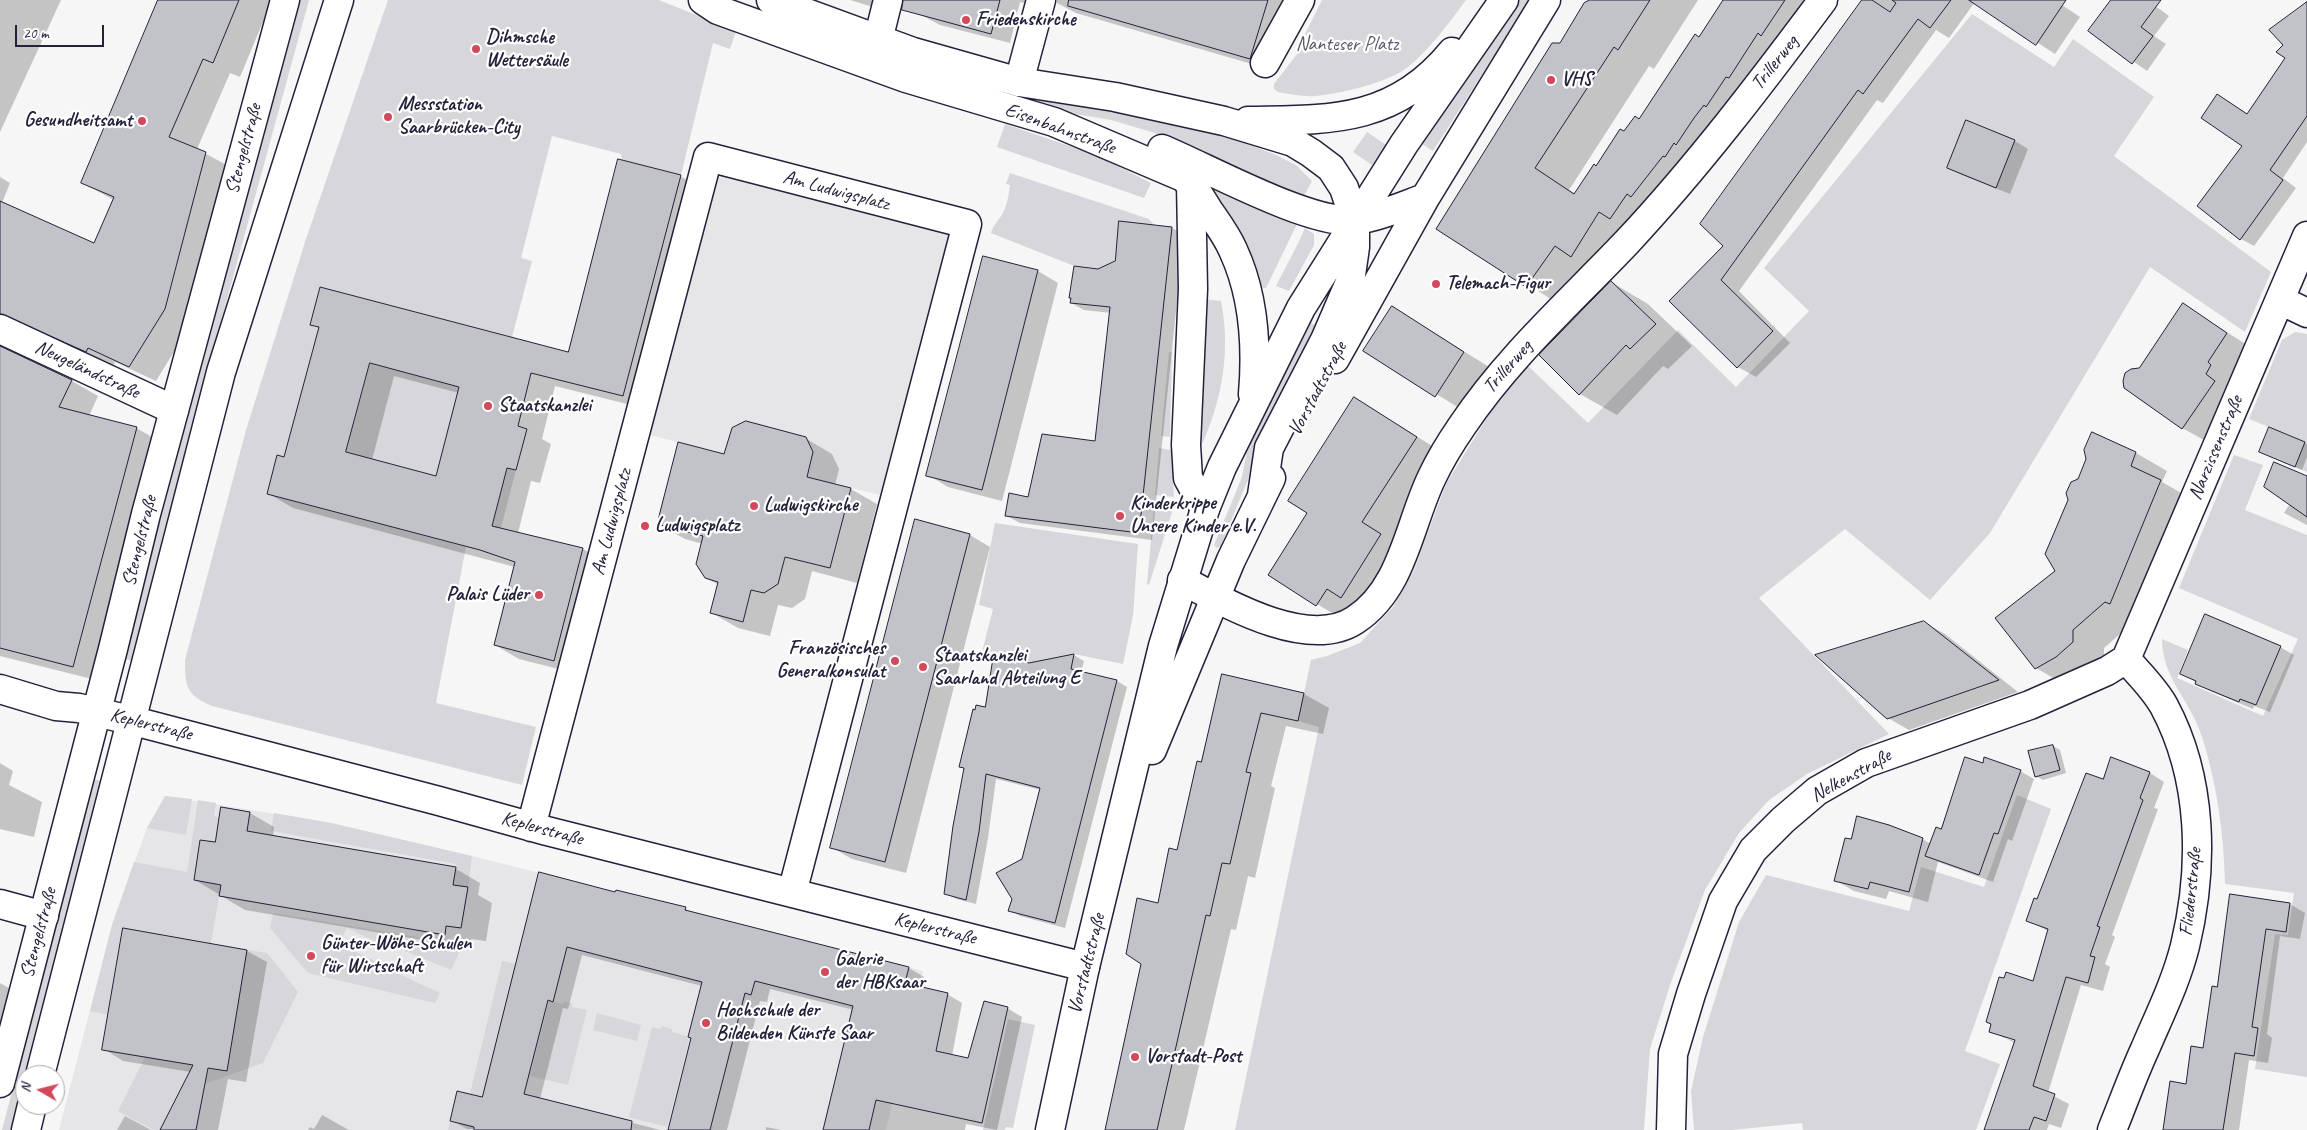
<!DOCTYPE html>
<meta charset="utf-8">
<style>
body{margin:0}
#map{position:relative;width:2307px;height:1130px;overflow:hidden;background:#f6f6f7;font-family:Caveat,sans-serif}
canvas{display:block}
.north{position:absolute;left:15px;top:1065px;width:50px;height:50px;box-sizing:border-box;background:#fff;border:1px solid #a7a7b1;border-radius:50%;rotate:278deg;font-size:14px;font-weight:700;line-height:20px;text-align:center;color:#22223b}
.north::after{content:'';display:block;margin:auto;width:18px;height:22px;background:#d1495b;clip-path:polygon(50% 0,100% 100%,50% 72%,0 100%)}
.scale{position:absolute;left:15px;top:25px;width:89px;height:22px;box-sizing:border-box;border:2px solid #22223b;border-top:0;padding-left:6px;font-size:15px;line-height:18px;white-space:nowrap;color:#22223b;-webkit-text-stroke:4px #fff;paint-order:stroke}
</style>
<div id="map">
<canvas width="2307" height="1130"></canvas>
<div class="north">N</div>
<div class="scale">20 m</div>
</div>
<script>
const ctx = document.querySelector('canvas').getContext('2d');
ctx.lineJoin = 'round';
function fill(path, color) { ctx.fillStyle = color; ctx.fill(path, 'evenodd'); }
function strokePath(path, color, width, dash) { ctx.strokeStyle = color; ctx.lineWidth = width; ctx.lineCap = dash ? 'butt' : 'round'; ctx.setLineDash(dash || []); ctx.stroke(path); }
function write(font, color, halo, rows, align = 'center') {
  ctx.font = font + ' Caveat,sans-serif'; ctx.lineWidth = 4.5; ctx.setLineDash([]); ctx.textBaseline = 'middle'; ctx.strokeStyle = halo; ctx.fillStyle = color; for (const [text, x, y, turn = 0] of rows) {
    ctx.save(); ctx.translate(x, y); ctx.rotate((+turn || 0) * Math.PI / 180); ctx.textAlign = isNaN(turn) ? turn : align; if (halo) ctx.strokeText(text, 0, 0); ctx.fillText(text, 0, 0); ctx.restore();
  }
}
fill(new Path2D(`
 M722,161L952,221L880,495L807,477L813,452L806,437L724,454L650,435Z
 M165,796L331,823L472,856L615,892L616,890L686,907V910L923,971L886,1130H59L112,925L147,828Z`), '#e6e6e9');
fill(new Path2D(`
 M298,0H309L195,416L133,661L124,659L226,266Z
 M388,0H659L736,31L730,49L713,43L681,175L622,160L621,154L552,136L521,258L532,261L512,337L320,287L310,325L324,329L313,348L289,440V458L277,455L267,494L466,547L436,703L536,727L522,785L212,706C186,695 185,686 185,660L246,430L306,239Z
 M1322,0H1466C1449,23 1430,49 1408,67C1390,82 1339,94 1316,96C1303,97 1290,94 1278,92L1274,89V84L1298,53L1297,50Z
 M1518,0H1530L1433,151L1419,142Z
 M1972,14L2054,67L2073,39L2154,97L2114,156L2271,272L2245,332L2150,267L1990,533L1930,600L1845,529L1759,598L1889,734L1807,774L1769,800L1739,833L1705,890L1670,985L1650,1049L1644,1130H1235L1319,727L1298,721L1311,660L1327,656L1360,643L1393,607L1414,570L1446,484L1496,403L1528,366L1588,423L1678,330L1736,387L1809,311L1764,268Z
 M1031,95L1113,107L1216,132L1276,155L1296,165L1312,181L1303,198L1155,133L1111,120L1028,106Z
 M1005,124L1096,155L1151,183L1144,198L997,147Z
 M1367,132L1386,145L1372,165L1353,152Z
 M1010,173L1149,219L1154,225L1119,222L1114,270L1074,266L991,233C993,225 999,220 1003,213C1007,205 1009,194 1010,185L1006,184Z
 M1195,173L1297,224L1266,288H1260L1254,264L1237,226Z
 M1305,228L1314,234V245L1289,291L1276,286C1286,266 1296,249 1305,228Z
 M1202,299L1221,301C1232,356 1220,410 1195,459Z
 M1311,323L1319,327L1255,448L1248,480L1220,547L1217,548L1214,545L1242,477L1248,445Z
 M2295,332L2307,334V472L2295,467L2305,442L2249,419L2282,340Z
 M1169,352H1172L1170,437L1161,436Z
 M370,363L459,387L436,476L346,452Z
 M1159,448L1171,450L1174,497L1155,495Z
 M2234,455L2263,465L2245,510L2307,535V1077L2255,1069L2275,934L2288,935L2294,893L2225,884C2224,836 2217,783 2202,737C2191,701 2162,678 2162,639L2188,650L2177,678L2263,716L2298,639L2179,588Z
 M507,468L516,470L500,532L491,530Z
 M1154,506L1173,509L1149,585L1147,584Z
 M995,523L1138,544L1133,616L1123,664L1074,654L1029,663L982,652L993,609L979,605Z
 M93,779L101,781L11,1130H2Z
 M2017,795L2051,809L1965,1051L2000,1064L1976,1130H1803L1802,1123L1731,1130H1694L1691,1091L1703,1037L1739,922L1766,875L1909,911L1921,867L1984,887Z
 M165,796L192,799L186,835L147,828Z
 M198,800L216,803L214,816L219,817L215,842L200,840L194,880L221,885L211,943L124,928L108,1015L90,1011L112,925L134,862L187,872Z
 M274,813L331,823L472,856L468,887L453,885L456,864L271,831Z
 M273,913L458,944L457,950L460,951L451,970L395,947L393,950L347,928L339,944L384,965V967L440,993L435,1003L308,973L270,928Z
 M247,950L267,953L298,992L263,1063L205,1084L209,1068L227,1071Z
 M502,961L516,964L474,1129L477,1130H448L450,1121L469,1125L476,1096L470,1094Z
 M549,1001L563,1004L564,1001L572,1003V1007L587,1010L568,1085L530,1076Z
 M597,1013L641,1025L637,1041L593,1030Z
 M1008,1019L1035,1025L1013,1128L1006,1127L1005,1130H983Z
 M662,1026L672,1029V1032L690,1037L667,1127L629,1117L652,1027L660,1029Z
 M145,1057L196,1066L187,1077L160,1130H154L118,1111Z`), '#d7d7db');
fill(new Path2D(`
 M0,0H61L0,132Z
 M160,0H272L240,77L230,73L197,149L232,168L191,324L156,381L115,362L113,366L34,329L26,328L11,347L13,354L72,381L98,396L89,416L136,428L163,443L100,681L0,656V177L10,183L2,203L95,245L114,200L82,183Z
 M850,0H886L883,10Z
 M925,0H1049L1043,8L1020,2L1010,43L940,25L921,15Z
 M1057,0H1289L1269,69L1076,13L1057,3Z
 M1604,0H1698L1654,69L1649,66L1569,190L1576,194L1625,133L1639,120L1728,0H1836L1562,306L1438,228L1561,45Z
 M1864,0H2061L2059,3L2080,17L2055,54L1975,2L1949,38L1936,30L1883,103L1877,100L1739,291L1790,343L1756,377L1738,367L1671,301L1725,246Z
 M2112,0H2147L2169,16L2154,36L2166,44L2147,71L2090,31Z
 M2307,6V142L2283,178L2296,188L2254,246L2241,239L2244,146L2218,95L2248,114L2287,58L2285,45Z
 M1967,122L2015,141L2028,149L2010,194L1962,175L1948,167Z
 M680,176L705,190L647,409L555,386L542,439L551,444L540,483L531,481L518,533L583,549L607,563L578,674L519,659L495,645L515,567L293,508L269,494L285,458L320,329L311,324L569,353ZM394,376L459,393L437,477L372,460Z
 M1172,228L1184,235L1152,540L1020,523L1007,516L1096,442L1111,313L1084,310L1071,303L1098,270L1116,262Z
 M984,257L1038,271L1058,283L1002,501L948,487L928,475Z
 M1611,282L1648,304L1692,346L1668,369L1663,366L1617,415L1580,394Z
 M2183,305L2257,351L2213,445L2182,428L2140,369Z
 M1392,307L1499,373L1472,416L1365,350Z
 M1355,398L1453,459L1399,544L1418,556L1379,618L1354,626L1317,604L1309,513Z
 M2270,429L2307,444V457L2302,470L2267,455Z
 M805,438L832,454L839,469L835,485L851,489L877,504L857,583L812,571L805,599L792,608L778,605L770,636L738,628L712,613L719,585L705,578L703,544L685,539L658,524L725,456Z
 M2136,453L2167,471L2162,482L2192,499L2137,619L2104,648V660L2067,686L2036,668L2056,571Z
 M2307,477V525L2284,513Z
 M916,521L970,535L990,547L906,873L852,859L831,847Z
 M1924,622L1945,634L2018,692L1909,730L1888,718Z
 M2280,647L2294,655L2270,712L2254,706L2253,709L2210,691L2181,673Z
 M1074,655L1084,661L1081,673L1117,681L1127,687L1065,928L1020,916L1010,910L1041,790L996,779L988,838L976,904L956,899L946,893L986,708L1029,664Z
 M1222,675L1304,694L1329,708L1323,734L1286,726L1271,786L1275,788L1255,878L1248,876L1236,930L1231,929L1184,1130H1107L1159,905L1178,852L1202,763Z
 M2053,746L2060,750L2066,773L2043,780L2036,776Z
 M2111,759L2150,773L2164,782L2154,808L2158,809L2112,935L2115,937L2105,964L2110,967L2103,991L2081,985L2048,1093L2069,1104L2061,1128L2049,1124L2047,1130H1985L2015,1043L1990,1031L1992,1025L1987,1022L2034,982L2048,931L2027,920L2104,781ZM2005,1035L2021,1043L2005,1038Z
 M0,763L13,771L9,785L42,802L34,837L0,829Z
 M1983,764L2020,771L2034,779L2012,841L2008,839L1993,882L1938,862L1928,902L1889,891L1886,899L1854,891L1835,880L1922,839L1931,844Z
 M250,813L274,827L273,837L456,869L480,883L478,895L492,903L486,941L471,939L470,948L245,910L195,880L216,844Z
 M540,874L616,894L685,909L693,913L909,968L924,977L921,988L947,994L962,1003L952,1056L969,1060L1007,1008L1022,1017L997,1130L966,1124L965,1130H824L854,1010L770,989L767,1002L760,1001L727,1130H669L693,1038L702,986L582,955L568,1009L563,1008L540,1099L660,1130L467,1129L451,1120L483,1098Z
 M2231,896L2290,904L2305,913L2300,939L2280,936L2267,1034L2272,1038L2268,1063L2249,1060L2239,1130H2164L2204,1050L2218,988Z
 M124,930L247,951L267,962L246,1082L228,1079L218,1130H161L191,1072L123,1061L104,1049Z
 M0,983L23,996L0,1085Z
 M322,1115L349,1130H308L310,1127L314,1129Z
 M125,1116L151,1130H117Z
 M766,1127L781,1130H766Z`), '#0003');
const building = new Path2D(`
 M158,0H239L213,63L203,59L169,137L206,152L165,309L129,367L88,348L86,352L0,314V201L94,243L114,197L81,183Z
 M903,0H1000L991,34L902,10Z
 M1069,0H1268L1250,59L1068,6Z
 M1590,0H1650L1618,50L1614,47L1535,168L1574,194L1594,164L1596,166L1620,129L1624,131L1635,116L1639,119L1695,34L1699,37L1723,0H1785L1761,36L1758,33L1729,78L1726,77L1706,107L1704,105L1694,118L1676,145L1674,143L1665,157L1663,156L1631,197L1627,194L1610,219L1599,212L1571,257L1555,246L1526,287L1436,229L1552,43H1560L1584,3Z
 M1862,0H1872L1890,12L1896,3L1892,0H1951L1930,28L1918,19L1863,94L1858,90L1721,280L1773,331L1737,368L1669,301L1723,246L1700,224Z
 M1969,0H2066L2036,45Z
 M2111,0H2161L2141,27L2153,36L2132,64L2088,31Z
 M2307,2V116L2270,170L2283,180L2240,240L2197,206L2242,146L2201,118L2217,94L2247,114L2285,58L2276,52L2283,45L2269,30Z
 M1966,120L2015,140L1996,188L1947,168Z
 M618,159L681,175L623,396L531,373L518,426L527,429L516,470L507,468L492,526L583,548L554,661L494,645L515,562L480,550L267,494L277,455L284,457L319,327L310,325L320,287L568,352ZM370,363L459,387L436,476L346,452Z
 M1119,221L1172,227L1139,533L1005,516L1009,493L1028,497L1042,434L1095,441L1110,307L1070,303L1071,298H1069L1074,266L1098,269L1115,261Z
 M983,256L1038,270L982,490L926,476Z
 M1611,281L1656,324L1630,349L1626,345L1579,395L1539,355Z
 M2183,303L2227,333L2208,362L2211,365L2206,374L2215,381L2182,429L2124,388L2123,381L2125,373L2131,369L2139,368Z
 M1392,306L1464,352L1435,397L1363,351Z
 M0,346L72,380L59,407L137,427L73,667L0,648Z
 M1354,397L1417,437L1362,522L1381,534L1341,598L1327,589L1316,606L1268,575L1307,513L1288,501Z
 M746,421L806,437L813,452L807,477L851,488L830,568L785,557L778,584L764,593L751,590L743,622L710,613L718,582L705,578L696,564L703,536L657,524L678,442L724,454L732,428Z
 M2269,427L2305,442L2295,467L2259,452Z
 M2092,432L2136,452L2131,466L2161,480L2110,604L2105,602L2073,630V642L2056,657L2035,669L1995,618L2055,571L2045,554L2068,500L2066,493L2071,482L2078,479L2086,459L2084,450Z
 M2274,462L2307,476V517L2264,487Z
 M915,519L970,534L885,862L830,848Z
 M2205,614L2281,646L2256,705L2240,699L2239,702L2195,684L2196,681L2180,674Z
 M1924,621L1999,680L1887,719L1815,655Z
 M994,654L1029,663L1074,654L1071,669L1117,680L1055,923L1008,911L1012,899L996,873L1022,859L1040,788L986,774L979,832L966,900L944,894L953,826L964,768L959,767L973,709L975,710L976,705L985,707Z
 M1222,674L1304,693L1298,721L1261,713L1246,772L1251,773L1230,864L1222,863L1210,916L1206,915L1157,1130H1105L1141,964L1126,954L1137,898L1158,903L1169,848L1177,850L1197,761L1201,762Z
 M2053,745L2060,770L2035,777L2028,751Z
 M1965,757L1983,763L1984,757L2021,770L1998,834L1994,833L1979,875L1925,856L1936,827L1941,829Z
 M2111,757L2150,772L2140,798L2143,800L2097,926L2100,927L2090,956L2095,957L2088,983L2066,977L2033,1086L2055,1094L2046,1121L2034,1117L2029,1130H1984L2015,1040L1989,1032L1991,1024L1986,1022L1999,977L2004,978L2006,972L2033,981L2048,929L2026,921L2034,898L2037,899L2086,773L2103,779Z
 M221,807L250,812L247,831L456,867L453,885L468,887L461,928L446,926L445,935L219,896L221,885L194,880L200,840L215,842Z
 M1857,816L1889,825L1923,838L1909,892L1870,882L1868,889L1834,881L1845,838L1851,839Z
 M539,872L615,892L616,890L657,900L686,907L685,910L909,967L905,983L948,993L936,1051L968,1058L984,1001L1008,1007L982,1123L876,1100L869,1130H823L853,1006L755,981L751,995L745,993L710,1130H668L691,1038L688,1037L702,982L567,947L553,1002L548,1000L524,1094L632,1121L631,1130H474V1127L450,1121L457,1091L482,1097Z
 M2230,894L2290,903L2286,932L2266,929L2252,1027L2258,1028L2254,1056L2235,1053L2223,1130H2163L2170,1081L2186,1084L2191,1046L2203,1048L2212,986L2217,987Z
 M123,928L247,950L227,1071L208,1068L196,1130H160L193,1065L102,1050Z`);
fill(building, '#c2c2c9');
strokePath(building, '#22223b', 1);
const minor = new Path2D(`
 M878,40L888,0
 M1265,63L1300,0
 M1019,82L1041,0
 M1191,183L1193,289L1186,445L1188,478L1205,509
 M2280,300L2307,313
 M0,329L174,410
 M1182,580C1225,603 1308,651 1355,620C1403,589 1409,524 1432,477C1440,460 1451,442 1462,426C1508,357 1570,302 1627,242C1698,166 1761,83 1823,0
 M0,689L56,706L79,708L130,720L439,801L547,831L1085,967
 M531,827L708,157L967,224L792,893
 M0,904L44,916
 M1671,1130L1673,1054L1691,994L1723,901L1753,850L1783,820L1817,791L1866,763L2030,705L2107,671L2126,659L2307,236
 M2112,1130C2123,1103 2133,1075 2145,1049C2159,1016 2176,982 2185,946C2204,867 2203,779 2164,706C2154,688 2139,674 2126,659`);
const major = new Path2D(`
 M703,0L718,10L906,78L1054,122L1183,177C1195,186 1201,199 1209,211C1218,224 1227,236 1233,250C1254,295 1257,347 1253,394
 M771,0L913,52L1019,82L1115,97L1224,121L1293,142L1311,153L1331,168L1344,188L1355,221V247L1350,282L1325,340L1269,448L1262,495
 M1248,121C1331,120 1395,122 1452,52
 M1162,149C1206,167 1312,226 1355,220C1379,217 1403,206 1425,198
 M1335,359L1425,198L1546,0
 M1152,750L1231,560L1271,478
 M40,1075L221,372L339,0
 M0,1083L113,649L146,514L285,0
 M26,1130L32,1105
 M1050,1130L1085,967L1163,646L1205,509L1222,467L1301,308L1404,144L1504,0`);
strokePath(minor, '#22223b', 31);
strokePath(major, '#22223b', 31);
strokePath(minor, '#fff', 28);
strokePath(major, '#fff', 28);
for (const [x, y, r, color] of [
 [966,20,5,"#d1495b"],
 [476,49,5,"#d1495b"],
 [1551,80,5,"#d1495b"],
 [388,117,5,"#d1495b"],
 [142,121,5,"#d1495b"],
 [1436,284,5,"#d1495b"],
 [488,406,5,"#d1495b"],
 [754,506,5,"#d1495b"],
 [1120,516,5,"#d1495b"],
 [645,526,5,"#d1495b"],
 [539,595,5,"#d1495b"],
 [895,661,5,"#d1495b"],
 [923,667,5,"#d1495b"],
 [311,956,5,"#d1495b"],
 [825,972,5,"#d1495b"],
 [706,1023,5,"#d1495b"],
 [1135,1057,5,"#d1495b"]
]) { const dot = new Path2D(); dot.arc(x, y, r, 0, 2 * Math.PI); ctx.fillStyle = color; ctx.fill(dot); strokePath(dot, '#fff', 2); }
write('bold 20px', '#22223b', '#fff', [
 ["Friedenskirche",976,20],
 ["Dihmsche",486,38],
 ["Wettersäule",486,61],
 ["VHS",1561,80],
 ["Messstation",398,105],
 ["Saarbrücken-City",398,128],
 ["Gesundheitsamt",132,121,"right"],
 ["Telemach-Figur",1446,284],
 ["Staatskanzlei",498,406],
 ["Kinderkrippe",1130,504],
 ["Unsere Kinder e.V.",1130,527],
 ["Ludwigskirche",764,506],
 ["Ludwigsplatz",655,526],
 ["Palais Lüder",529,595,"right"],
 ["Französisches",885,649,"right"],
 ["Generalkonsulat",885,672,"right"],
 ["Staatskanzlei",933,656],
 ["Saarland Abteilung E",933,679],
 ["Günter-Wöhe-Schulen",321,944],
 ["für Wirtschaft",321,967],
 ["Galerie",835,960],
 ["der HBKsaar",835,983],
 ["Hochschule der",716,1011],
 ["Bildenden Künste Saar",716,1034],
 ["Vorstadt-Post",1145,1057]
], 'left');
write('20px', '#58586b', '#fff', [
 ["Nanteser Platz",1347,45]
]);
write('20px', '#22223b', '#fff', [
 ["Trillerweg",1775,63,-52],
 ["Eisenbahnstraße",1060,129,20],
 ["Stengelstraße",244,149,-75],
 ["Am Ludwigsplatz",836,191,15],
 ["Trillerweg",1508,367,-49],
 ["Neugeländstraße",87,370,25],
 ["Vorstadtstraße",1318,389,-62],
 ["Narzissenstraße",2216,448,-67],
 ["Am Ludwigsplatz",612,522,-75],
 ["Stengelstraße",140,541,-76],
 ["Keplerstraße",151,725,14],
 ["Nelkenstraße",1851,776,-29],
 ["Keplerstraße",542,829,15],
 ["Fliederstraße",2191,892,-84],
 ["Keplerstraße",935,929,14],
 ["Stengelstraße",39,933,-75],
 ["Vorstadtstraße",1087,964,-76]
]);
</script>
